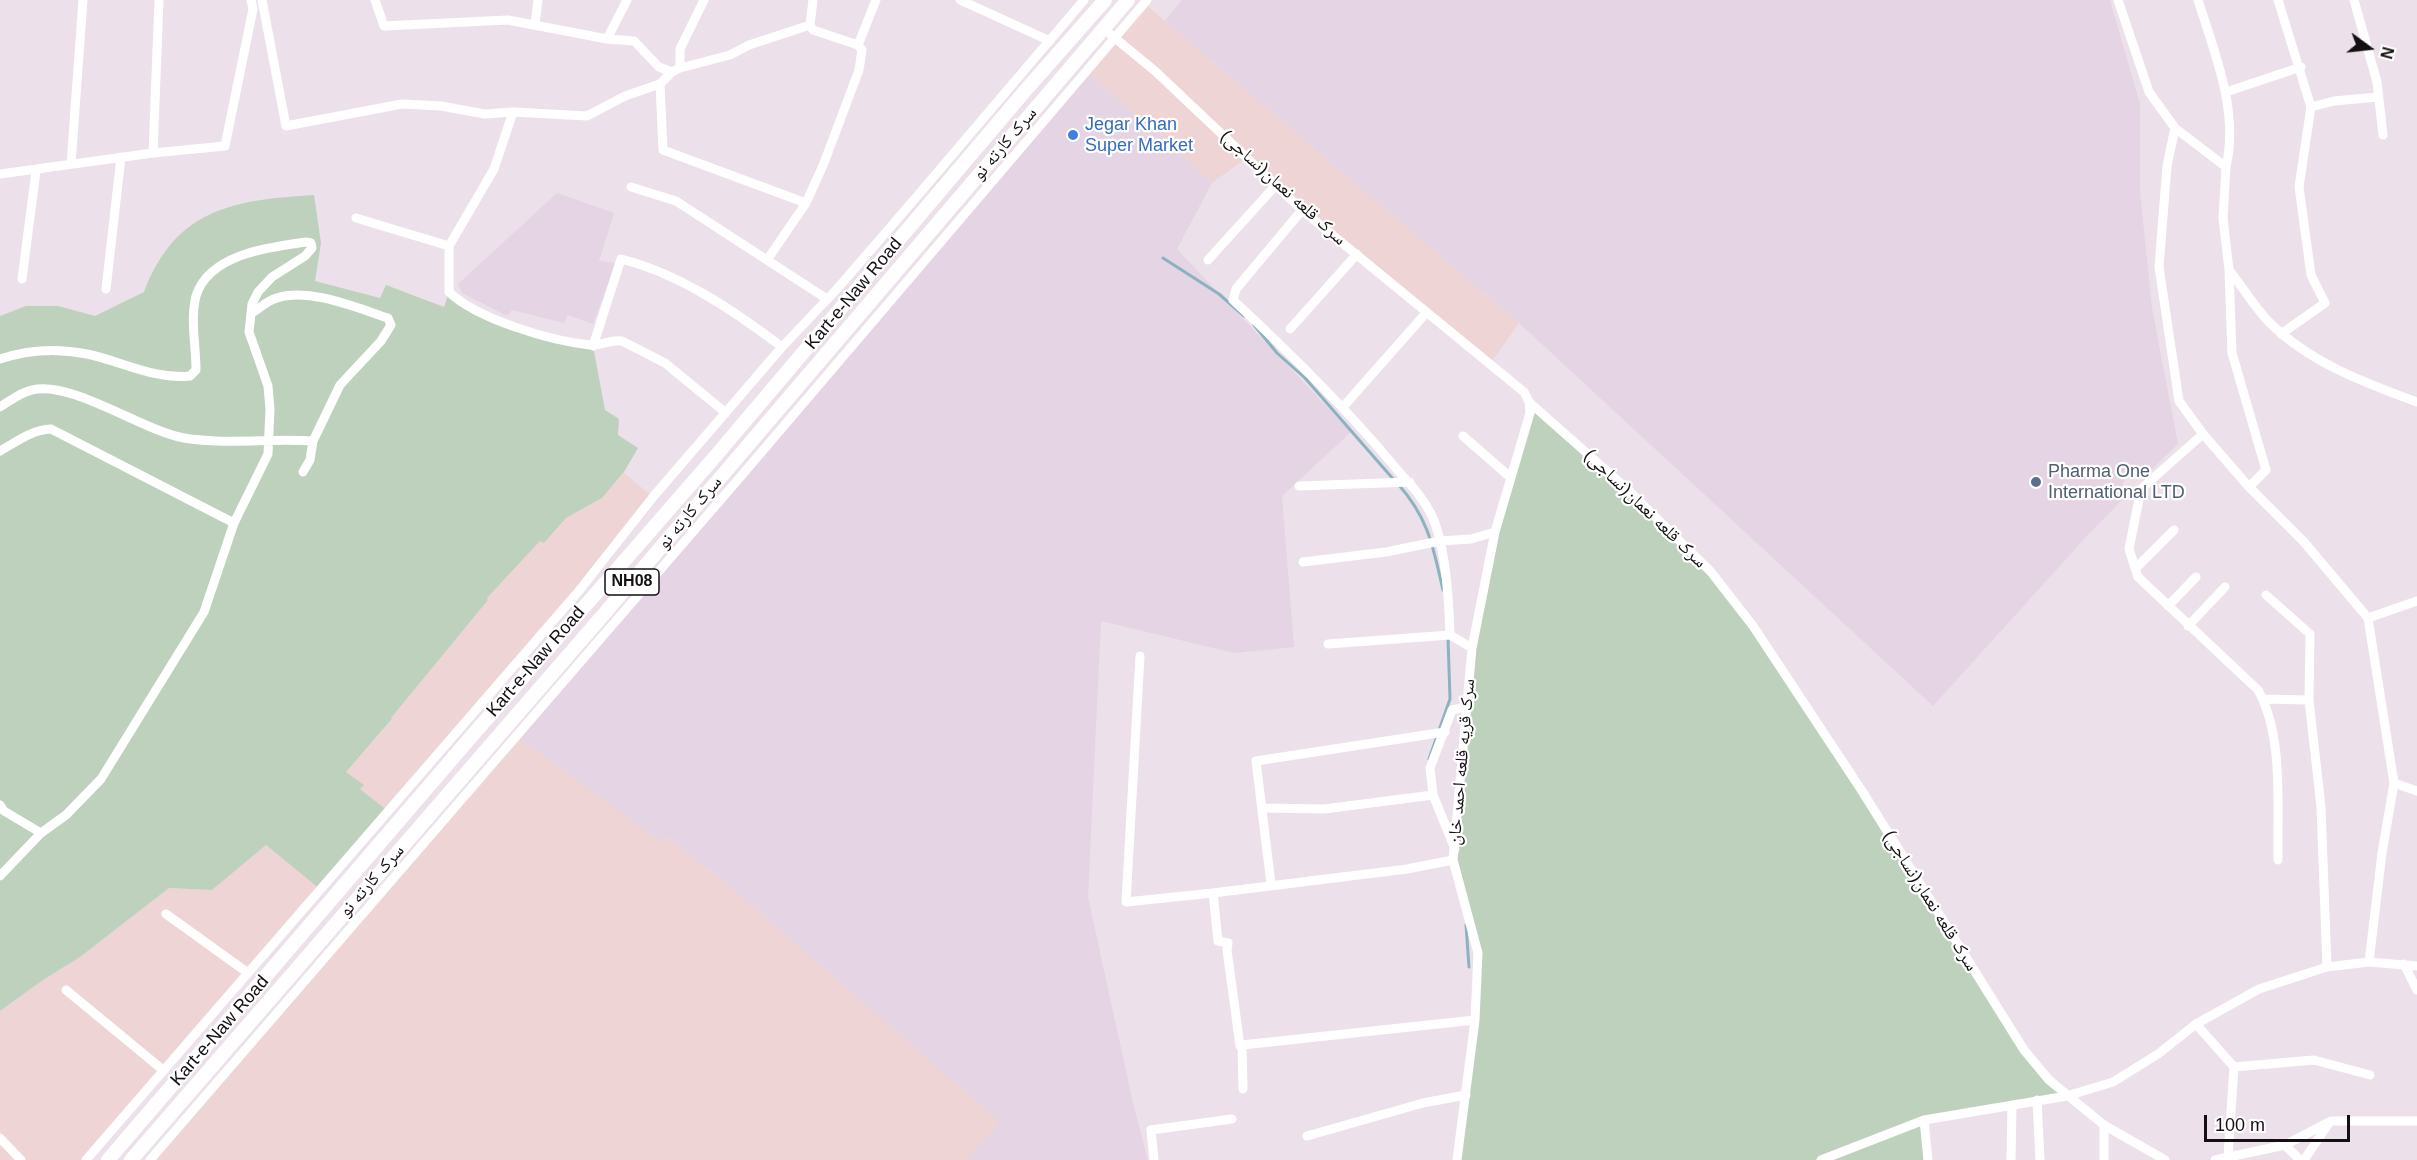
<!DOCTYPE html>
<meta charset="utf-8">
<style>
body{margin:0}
#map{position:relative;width:2417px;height:1160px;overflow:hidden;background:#ece1ea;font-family:Helvetica,sans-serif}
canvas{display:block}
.north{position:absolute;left:2339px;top:18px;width:60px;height:60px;-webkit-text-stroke:4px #fff;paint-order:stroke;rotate:105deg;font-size:16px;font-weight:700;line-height:24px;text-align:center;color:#130f12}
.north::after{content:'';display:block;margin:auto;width:21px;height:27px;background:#130f12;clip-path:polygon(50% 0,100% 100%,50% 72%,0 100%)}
.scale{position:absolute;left:2204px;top:1115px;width:146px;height:27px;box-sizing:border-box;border:3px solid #130f12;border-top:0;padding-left:8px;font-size:18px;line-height:21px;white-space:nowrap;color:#130f12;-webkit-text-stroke:4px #fff;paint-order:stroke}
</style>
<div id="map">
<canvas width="2417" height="1160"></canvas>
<div class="north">N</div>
<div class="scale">100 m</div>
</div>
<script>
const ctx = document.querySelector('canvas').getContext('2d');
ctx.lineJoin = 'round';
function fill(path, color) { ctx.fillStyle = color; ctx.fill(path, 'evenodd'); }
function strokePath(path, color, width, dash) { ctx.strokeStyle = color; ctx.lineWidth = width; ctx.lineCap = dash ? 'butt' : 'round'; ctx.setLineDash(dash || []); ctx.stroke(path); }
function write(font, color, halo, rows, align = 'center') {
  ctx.font = font + ' Helvetica,"Noto Naskh Arabic",sans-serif'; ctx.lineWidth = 4.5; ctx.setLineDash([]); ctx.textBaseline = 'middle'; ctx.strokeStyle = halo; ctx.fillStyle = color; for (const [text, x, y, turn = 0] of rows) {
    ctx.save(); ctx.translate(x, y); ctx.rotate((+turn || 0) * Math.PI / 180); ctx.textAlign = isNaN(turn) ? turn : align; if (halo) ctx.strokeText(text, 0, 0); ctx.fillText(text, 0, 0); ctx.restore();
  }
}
fill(new Path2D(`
 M1144,3L1519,323L1491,363L1426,313L1248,157L1212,183L1086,71Z
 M624,473L653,497L388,811L360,789L363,785L346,772L392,720L391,718L488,600L487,598L541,540L544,543L566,518L602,498Z
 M518,737L661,841L666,836L733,889L1001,1122L967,1160H150Z
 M266,845L321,890L86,1160H0V1011L43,980L80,957L169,888L212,890Z`), '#eed4d4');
fill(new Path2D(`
 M1182,0H2110L2140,104V192L2152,308L2178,444L2146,475L2126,472L2121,494L2126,496L2086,537L1933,706L1519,323L1165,21Z
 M1086,71L1212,183L1177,249L1351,432L1282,496L1294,647L1234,653L1101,621L1088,897L1133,1103L1148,1160H967L1000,1122L733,889L666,836L661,842L518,737Z
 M557,193L614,213L599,261L616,263L593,324L568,315L564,323L512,310L507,316L462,293L458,284Z`), '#e5d4e3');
fill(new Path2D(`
 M314,195L321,243L315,281L380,298L386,285L444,307L449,292L530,333L593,346L605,410L619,419L618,435L638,448L624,472L602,498L566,518L544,543L540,541L487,598L488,600L391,718L392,719L346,772L364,785L360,789L388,811L321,890L266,845L212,890L169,888L80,957L43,980L0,1011V316L26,306H58L95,316L144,292C176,208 234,200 314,195Z
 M1529,402L1711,572L1753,626L2023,1050L2067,1096L1925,1120V1160H1457L1478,953L1455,850L1472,648Z`), '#bdd1bd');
strokePath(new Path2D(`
 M1163,258L1219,294L1244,316
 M1254,325L1277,353L1305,378L1394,480
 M1398,484C1429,519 1433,547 1443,590
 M1429,759L1450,699L1448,638
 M1466,925L1469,967`), '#8cb2c0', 3);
strokePath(new Path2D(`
 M262,0L286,126L402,104L441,106L485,114L513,112L587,116L625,96L660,84L672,72L680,68L730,55L749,45L810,25L813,30L858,45
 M375,0L384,26L508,20L607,39L634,41L659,67L672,72
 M960,0L1050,41
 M2118,0L2149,92L2175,128L2226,167L2223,218L2229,270L2232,353L2266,470L2249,487
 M2198,0C2215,54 2239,111 2226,167
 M2278,0L2311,107L2299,187L2311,275L2325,303L2281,334
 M2354,0L2377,82L2383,135
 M535,24L538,0
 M810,25L813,0
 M1104,29L1155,71L1302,210L1524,392L1529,402L1624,486L1711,572L1753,626L1862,791L2024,1050L2049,1080L2104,1125L2165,1160
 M607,39L627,0
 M680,68V49L704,0
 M660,84L663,150L806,203
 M2226,92L2301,67
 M2311,107L2334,101L2378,97
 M513,112L494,169L449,246V292C477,319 551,341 590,345C601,346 611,339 622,341L665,363L726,413
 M2175,128L2167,166L2159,267L2179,401L2203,434L2249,487L2304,542L2368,618L2394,783L2382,853L2369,962
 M153,153L159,0
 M71,164L83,0
 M0,174L153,153L225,146L253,9L251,0
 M631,187L676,201L827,299
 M1302,210L1236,289L1233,300C1288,351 1341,403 1389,460C1403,478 1421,493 1431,514C1446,544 1449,601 1450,635
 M356,218L449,246
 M767,260L806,203L824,163L859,70L862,50L858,45L876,0
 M1208,260L1276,185
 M2229,270C2242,286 2254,306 2268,321C2308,362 2365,383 2417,402
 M22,279L36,171
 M106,289L121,157
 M252,313C260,308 268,300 277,298C308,287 357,308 388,318L391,325L381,341L340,385L313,441L310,460L303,472
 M1290,329L1357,254
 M593,346L621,259C680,274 733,310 782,347
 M0,359C27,350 58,348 87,354C121,361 155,380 190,376L196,370C196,346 190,319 196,296C209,254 270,247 306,242L311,243L312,248L305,256L272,277L258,292L252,304L249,332L268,386L270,409L268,454L234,523L204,612L101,779L66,815L41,833L0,876
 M0,407C10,401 21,392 32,390C71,380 143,431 184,438C227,445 270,438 313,441
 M1343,407L1426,313
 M2203,434L2141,489L2129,549L2138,577L2258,690C2284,736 2277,807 2278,860
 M1463,436L1510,477
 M0,451C16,442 31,430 51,429L234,523
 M1299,486L1410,482
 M1303,562L1386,552L1440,541L1471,539L1495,532
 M2136,568L2174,530
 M2266,595L2310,634L2309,700L2321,807L2327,967
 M2168,606L2196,577
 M2368,618L2417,601
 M2188,626L2225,587
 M1328,644L1450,635L1472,648
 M1140,656L1126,902L1213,893L1407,869L1453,860
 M2263,699L2309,700
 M2394,783L2417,791
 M0,805L4,811L41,833
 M1262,808L1324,809L1433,795
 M1455,849L1433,795L1430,768L1452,710L1467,707
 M1271,884L1256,761L1445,732
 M1213,893L1218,941L1228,943L1227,950L1240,1046L1242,1045L1243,1089
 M166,914L248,973
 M2404,964L2417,990
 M66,990L163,1070
 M2196,1024L2234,1067L2228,1156
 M1242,1045L1475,1020
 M2234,1067L2314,1060L2370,1075
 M2037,1100L2040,1160
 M1924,1120L1928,1160
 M2104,1125V1160
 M1307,1136L1423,1103L1466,1095
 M0,1138L21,1160
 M2285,1145L2300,1160
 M86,1160L578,592L653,497L782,347L837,289L913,201L1084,0
 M150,1160L742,475L1147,0
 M1154,1160L1151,1130L1232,1119
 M1457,1160L1475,1020L1478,953L1453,860L1472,648L1495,532L1530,413L1529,402
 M1821,1160L1924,1120L2067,1096L2113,1082L2158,1054L2196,1024L2259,989L2327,967L2369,962L2417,966
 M2011,1160L2012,1105
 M2215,1160L2285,1145L2331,1121H2417
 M2304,1160L2329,1123`), '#fff', 9);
strokePath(new Path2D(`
 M108,1160L464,745L713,459L1024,92L1105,0
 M131,1160L604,614L1128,0`), '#fff', 14);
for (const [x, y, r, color] of [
 [1073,135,6,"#3f7fe0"],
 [2036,482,6,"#5c6f8a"]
]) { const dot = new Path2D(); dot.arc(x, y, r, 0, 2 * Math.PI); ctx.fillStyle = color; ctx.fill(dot); strokePath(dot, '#fff', 2); }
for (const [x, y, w] of [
 [632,582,54]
]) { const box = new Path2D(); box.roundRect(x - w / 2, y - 13, w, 26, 4.5); ctx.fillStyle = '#fff'; ctx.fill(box); strokePath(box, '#130f12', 1.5); }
write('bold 16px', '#130f12', null, [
 ["NH08",632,582]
]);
write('18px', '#366cbe', '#fff', [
 ["Jegar Khan",1085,125],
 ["Super Market",1085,146]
], 'left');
write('18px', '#130f12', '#fff', [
 ["سرک کارته نو",1005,144,-50],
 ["سرک قلعه نعمان(نساجی)",1283,188,42],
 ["Kart-e-Naw Road",854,294,-50],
 ["سرک قلعه نعمان(نساجی)",1645,509,44],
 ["سرک کارته نو",690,513,-50],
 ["Kart-e-Naw Road",536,662,-49],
 ["سرک قریه قلعه احمد خان",1462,762,-85],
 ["سرک کارته نو",372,881,-49],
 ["سرک قلعه نعمان(نساجی)",1930,901,58],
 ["Kart-e-Naw Road",220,1031,-49]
]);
write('18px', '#4e5e75', '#fff', [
 ["Pharma One",2048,472],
 ["International LTD",2048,493]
], 'left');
</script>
